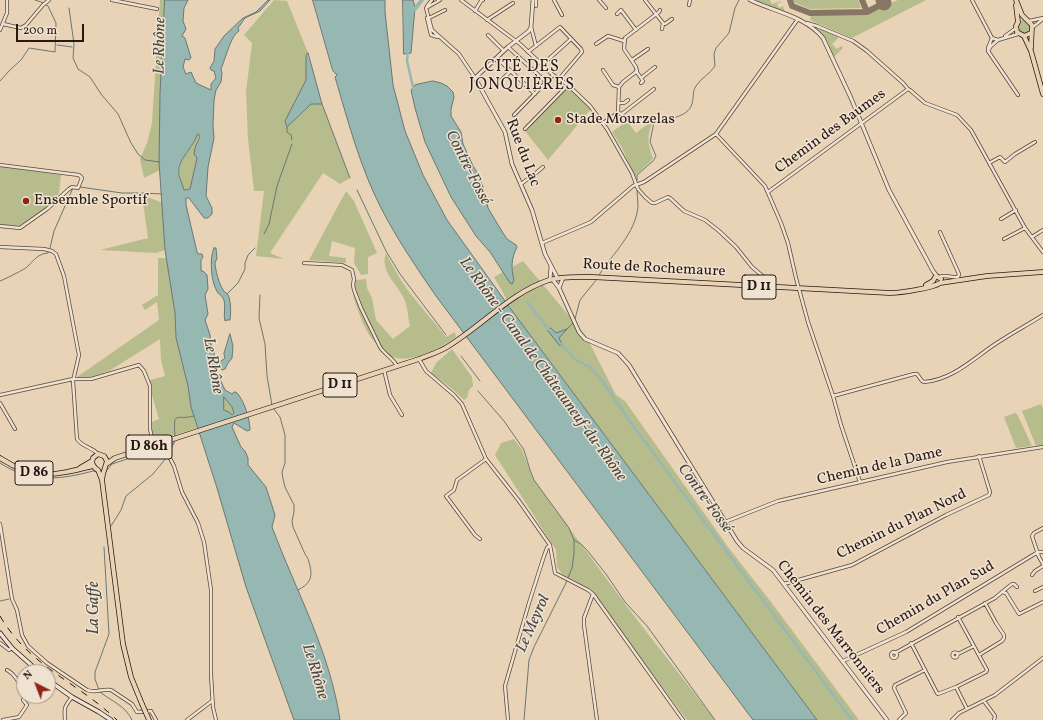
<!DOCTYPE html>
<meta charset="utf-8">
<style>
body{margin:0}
#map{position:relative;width:1043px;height:720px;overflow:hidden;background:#e8d3b6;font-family:Vollkorn,serif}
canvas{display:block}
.north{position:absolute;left:16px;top:664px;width:40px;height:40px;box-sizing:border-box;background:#f0e2d0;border:1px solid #a09184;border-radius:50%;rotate:318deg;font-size:11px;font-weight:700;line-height:16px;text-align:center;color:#271813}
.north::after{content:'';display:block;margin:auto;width:14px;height:18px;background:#8f2418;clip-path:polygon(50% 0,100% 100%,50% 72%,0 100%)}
.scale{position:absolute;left:16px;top:24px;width:68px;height:18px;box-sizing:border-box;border:2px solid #271813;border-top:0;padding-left:5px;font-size:12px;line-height:14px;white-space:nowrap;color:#271813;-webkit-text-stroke:3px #f0e2d0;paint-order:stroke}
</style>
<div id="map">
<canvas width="1043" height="720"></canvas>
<div class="north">N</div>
<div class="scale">200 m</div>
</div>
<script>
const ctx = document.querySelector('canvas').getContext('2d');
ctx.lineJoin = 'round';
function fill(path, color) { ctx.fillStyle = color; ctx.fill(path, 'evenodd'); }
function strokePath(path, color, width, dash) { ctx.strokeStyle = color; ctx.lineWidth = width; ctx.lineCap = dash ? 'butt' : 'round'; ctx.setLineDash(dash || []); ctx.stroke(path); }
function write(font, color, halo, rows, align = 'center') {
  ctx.font = font + ' Vollkorn,serif'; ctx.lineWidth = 3; ctx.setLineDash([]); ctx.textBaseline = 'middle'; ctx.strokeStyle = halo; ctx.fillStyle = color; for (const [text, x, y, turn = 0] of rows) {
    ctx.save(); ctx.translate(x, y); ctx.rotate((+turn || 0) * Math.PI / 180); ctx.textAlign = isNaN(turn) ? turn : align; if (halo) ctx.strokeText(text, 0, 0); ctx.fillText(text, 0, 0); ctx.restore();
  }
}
fill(new Path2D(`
 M160,0H165L160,94V170L144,178L140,159L147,143L152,123Z
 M274,0L287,1L308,53L306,56V80L285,121L287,127L311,104H322L350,178L340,184L323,173L270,253L284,259L256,256L264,191H254L248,139L246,92L252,43L244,35Z
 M755,0H770L772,4L781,1V2L777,4L779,8L783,6L785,12Z
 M792,0H858L861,8L810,9L793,2Z
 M898,0H926L852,38L810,20L811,14L863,15Z
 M1017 27a7 7 0 1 1 14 0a7 7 0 1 1-14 0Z
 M817,27L839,37L832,44L837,49L841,46L843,48L834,57L828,43Z
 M566,86L585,102L591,109L548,160L525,131Z
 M653,120C647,137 647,141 653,158L650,162L636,175L635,177L622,148L612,132L627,121L636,133Z
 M198,134L200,135L195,148L194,154L197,158L190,189L184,190C177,166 178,166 192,146C195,142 195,138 198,134Z
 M0,166L61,175L59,193L45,209L19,226L0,225Z
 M346,191L354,201L377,253L368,257V274L361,275L354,263L355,248L332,241L329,256L346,258V263L309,260Z
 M142,195L163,203L165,250L156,253L100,250L148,238Z
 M386,253C394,269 403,285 414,298C424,311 436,324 446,337L455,332L456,337C442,347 410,364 393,357C384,353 373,341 368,333C362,323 358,310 354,299L353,293L355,280L366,279L367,288L372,298L376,320L393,339L410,326C408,318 408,309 405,301C399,285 379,272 386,253Z
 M158,258H167L175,313L176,338L188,386L191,407L197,428L157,441L152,433V422L159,419L152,395L150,380L165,376L161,360L160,339L109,371L90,377H77L159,320L157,302L145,310L142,305L158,295Z
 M523,261L586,336L616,395L625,401L728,547L771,602L859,720H817L513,312L501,289L494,277Z
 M452,349L472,377L473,386L469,390L467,398L464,400L450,387L431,373L436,363Z
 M224,397L232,407L234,413L232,415L229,412L224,410L223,398Z
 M1041,404L1043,408V445L1036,446L1022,411Z
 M1015,413L1017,414L1032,446L1016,448L1004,417Z
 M514,439L522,450L533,479L628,608L715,720H687L627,640L592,590L562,574L557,567L556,550L495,455L501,443Z`), '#b7bc8d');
const water = new Path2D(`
 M165,0H188L184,8L183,21L186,29L182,36L185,38L191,58L189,60L185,59L183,67L186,74L191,72L196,83L211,90V84L216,78L214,71L211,70L210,68L214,61L215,49L224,36L243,18L256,12L268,0H270L260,11L245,18L238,28L239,31C231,35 225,60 221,69L222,73L221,82L216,90L214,100L213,126L214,138L208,167L206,196L212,208V214L208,218H204L189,198H186V205L197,252L198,254H202L203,257L201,260V271H203L207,275L208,289L205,295L208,314L205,320L210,335L211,345L214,353L216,371L225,390L232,394L234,392H236C244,399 250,420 250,430L247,431L234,423L232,427L241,447L245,451L248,458V465L266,487L275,515L272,527C296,591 330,652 340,720H294L246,587L217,488L191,407L188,386L176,338L175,313L165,250L159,162L160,94ZM198,134L200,136L195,148L194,154L197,158L190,189L184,190L179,175V167L182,160L194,142ZM224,397L232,407L234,413L232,415L229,412L224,410Z
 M313,0H385V12L393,85L405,131L423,175L447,220L513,312L817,720H753L436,296C416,267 397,239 381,208C360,167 348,121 335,77L337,75L333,71Z
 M403,0H413L415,7L411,53L404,54Z
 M308,53L322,104H311L287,127L285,121L306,80V56Z
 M433,81L441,83L447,86L453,92L454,97L451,109V116L461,132L463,144L473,166L477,172L484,190L488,208L503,233L507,239L516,245L517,247C511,259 511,268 514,280L512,284L510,283L490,252L476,236L451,197L425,142L415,108L411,90L415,85Z
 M214,248H216L217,259L215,262C215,270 219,283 223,290C225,293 228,293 229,297C231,304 231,313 230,320H227L225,321C223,315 226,307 224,300C223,297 220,295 218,293C211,283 209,259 214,248Z
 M551,328L556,333L567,329L559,338L562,344L560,346L548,331Z
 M230,334L233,346L232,358L228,363L225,369L222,370L217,365V364L225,358L224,354Z`);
fill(water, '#97b7b2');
strokePath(water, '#6a7772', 1);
strokePath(new Path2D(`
 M35,0L44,3
 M69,8L74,44L73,58L78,69L90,77L101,94L118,114L131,143L138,154L145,160L160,162
 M57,45L72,47
 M0,81L10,70L21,60L29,48L55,52L56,23L48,6L46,5
 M322,104L350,178
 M287,127V132L291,135L292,140
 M637,180V175L653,161L656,156L650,142L654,122C666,119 688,118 692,104C694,98 692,92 696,86C701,78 710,74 715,66L714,54L716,48L729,33L735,8L739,0
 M80,187L122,193H138
 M357,190L386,251L400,274L446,335
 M141,193L162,194
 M59,197L71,186
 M264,234L269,224L277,186L292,144
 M50,248L54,231L73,188
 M599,275C613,253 636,233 638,206C638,201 637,195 637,190
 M0,281C5,279 26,269 28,266C35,259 38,254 48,253L49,251
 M227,294L238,283L245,269V263L248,255L255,248
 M260,295L259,318L265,344L267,376L272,405
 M575,319L580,300L597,279
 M566,330L573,323
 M461,356L480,381
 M478,391L504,421L524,450L530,470L534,480L569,528L574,540L581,544L586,549L606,574L625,602L647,626L715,720
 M273,408L280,417L285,435V463L282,472L283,479L285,487L294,505V512L292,521L293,527L305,554C308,558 309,561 310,566C313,579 309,584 298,590
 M175,436C173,409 176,421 194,416
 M166,446L174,443
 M169,453L175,441
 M0,463C30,483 60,480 93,471L97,472
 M107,470L112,464L160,448
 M111,526L121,510L126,496L153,474L167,457
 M0,601L9,599
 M99,690L95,679V672L109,634L104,547
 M100,692C111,701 126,706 132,720
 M524,720L529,660L534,647L565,585L572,568L574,553V540`), '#6a7772', 1);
strokePath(new Path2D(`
 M408,50L407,61L414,91
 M527,302L550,331
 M560,343L576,360L590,367L601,379L631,423L852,720`), '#97b7b2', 2.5);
strokePath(new Path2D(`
 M414,10L422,0
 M171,165V148`), '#97b7b2', 4);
strokePath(new Path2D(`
 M790,0L792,6L810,13L867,12
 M862,0L867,12L884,3`), '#887664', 6);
strokePath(new Path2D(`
 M883,0L884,3`), '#887664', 15);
const minor = new Path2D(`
 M112,0L157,9
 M440,0L426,8L432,30L459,54L475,78
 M461,0L520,44L553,75L568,85L590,106L607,129L632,173L638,189L645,197L652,203H655L668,197L670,198L684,211L705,220L719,231L736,247L752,267L771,283V287
 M536,0V6
 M554,0L562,15
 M599,0L606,8
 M645,0L663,23L665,24L672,19
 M972,0L992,38L998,40L1018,34
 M689,5L690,0
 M427,6L432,0
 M475,11L481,1L483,0
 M617,14L621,10L636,30
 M427,18L431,35L438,37
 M429,18L445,10
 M487,20L513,3
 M1029,21L1043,18
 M807,23L817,26L853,41L867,51L903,83L908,89L910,90L925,103L957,115L971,130L1025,228L1043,252
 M3,24L21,28L26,25L43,5L49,0
 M531,27L536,46
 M1033,27L1043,19
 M662,29L663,23
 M0,30L7,13V0
 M488,35L504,51
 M1005,36L1016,28
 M992,38L988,48V51L1018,95
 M596,44L608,36L624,41
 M508,47L546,82
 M988,51L991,46L998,40
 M528,52L560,27L581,49L582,52L559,79
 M497,58L535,94
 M632,60L648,49
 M542,65L571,39
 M603,70L613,85L619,87
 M636,71L641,78L655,67
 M641,78L643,81L641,83
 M496,85L511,71
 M618,103H624L628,100
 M618,113L622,114L654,89
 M514,115L553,75
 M603,123L618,113L619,87L623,82L637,71L636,67L624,49L625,38L659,12L660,10
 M525,129L568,85
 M716,134L765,186L781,223L788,243L796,278L808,322L833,396L841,425L860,482
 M989,163L1000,157L1005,162L1015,154L1035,142
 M0,165L79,175L82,178L78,188L72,187L69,189L47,209L20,228L0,226
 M521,184L536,173L543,167
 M768,192L908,89
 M1001,219L1016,210
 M1032,237L1043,230
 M1004,239L1025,228
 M542,243L591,222L633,186L644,182L716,134L798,19
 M0,247L44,249L52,251L56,254L64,276L79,355L73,381L77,439C82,447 92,447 98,454
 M304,263L342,265L352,270L354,279L353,285L354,290L361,308L380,347C384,354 393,358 397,366
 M939,277C945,274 951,278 958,277L959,274L940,232
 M419,359L426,371L454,395L462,404L486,459L519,501L550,545L555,573L588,590L593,594L683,720
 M384,370L390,395L402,415
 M0,395L73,379H91L139,365L144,371L150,386V429L152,438
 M833,396L914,374H917L922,381L924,382C954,380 977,355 1000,341C1014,332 1029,324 1043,315
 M0,403L15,429
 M162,443L174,466L182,492L198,523L204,542L211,590V675L213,707L216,720
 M725,522L778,501L947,462L1043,447
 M0,524L12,599L17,610L22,635L28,646L47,663L87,690C96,694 102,688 111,690L132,704L137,712L151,711L156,720
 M1043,528L1034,533L1032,536L1039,557L1043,564
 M480,539L475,535L446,496L454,490L457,480L486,459
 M1032,575L1035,571L1043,566
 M784,584L852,565L946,515L989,495L990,492L979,456
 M1035,591L1043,587
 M1002,592L1012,584H1014L1017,587
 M593,594L584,618V625L597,720
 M0,643L9,650L12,648
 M911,643L937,693L938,694L956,687L986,672L987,670L958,617
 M891 655a3 3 0 1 1 6 0a3 3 0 1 1-6 0Z
 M952.5 655a2.5 2.5 0 1 1 5 0a2.5 2.5 0 1 1-5 0Z
 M895,653L995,598L1002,592L1006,593L1019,614L1043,602
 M958,654L974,646
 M979,655L1002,641L1004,638V635L996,623L985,603
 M843,661L906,632L1038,552H1043
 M7,670C15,674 21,686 24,694
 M956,687L967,709
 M984,701L995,716L994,720
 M3,720L19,717L27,705L23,700L25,696
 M65,720C64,708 64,707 72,697
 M187,720L212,701
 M508,720L505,686L529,603L544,556L547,548L550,545
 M899,720L906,713L894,688L895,685L925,670
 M952,720L959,713L995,695L1043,658`);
const tertiary = new Path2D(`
 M533,0L531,27L529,31L508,47L475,78L505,132L512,164L532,210L545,254L558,279
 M750,0C775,12 805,16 823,38L851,98L889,190L933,271L937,276
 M550,280L551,266
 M553,280L559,288L579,332L585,339L618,353L629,365L737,541L743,548L773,570L887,720
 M559,288L563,278`);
const secondary = new Path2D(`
 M0,633L12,648L39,672
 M48,680L72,697L99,712L111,720`);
const primary = new Path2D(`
 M1016,0L1022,15L1032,25L1031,48
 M1016,5L1018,22L1016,26L1017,32L1024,36L1031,33
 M1024,36L1031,51L1043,94
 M933,281L936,276L938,277L941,279
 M926,285L933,281
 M0,458C35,481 56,475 93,466
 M108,463L115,458L419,359C429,355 439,352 447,347C482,326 510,293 549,280C563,276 578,277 592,277L890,293C900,293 933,288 940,283L987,276L1043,272
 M80,468L92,461
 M102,480L103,474L107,461L104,456L98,454L93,458L92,463L95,468L98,470L102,480L123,644L131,677L142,704
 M146,713L149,720`);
strokePath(minor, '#57473c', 4);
strokePath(tertiary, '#57473c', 4.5);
strokePath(secondary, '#271813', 5);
strokePath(primary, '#271813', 5.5);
strokePath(minor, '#f0e2d0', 2.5);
strokePath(tertiary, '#f0e2d0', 3);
strokePath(secondary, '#f0e2d0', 3.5);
strokePath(primary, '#e8d3b6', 4);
strokePath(new Path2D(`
 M0,616C30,667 76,681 117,720`), '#271813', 1, [7, 7]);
const primaryBridge = new Path2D(`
 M142,704L146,713`);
strokePath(primaryBridge, '#271813', 5.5, []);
strokePath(primaryBridge, '#e8d3b6', 4);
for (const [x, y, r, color] of [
 [558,120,4,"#8f2418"],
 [26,201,4,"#8f2418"]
]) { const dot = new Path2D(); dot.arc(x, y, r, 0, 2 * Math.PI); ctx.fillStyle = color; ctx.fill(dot); strokePath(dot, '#f0e2d0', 1.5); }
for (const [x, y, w] of [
 [759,287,34],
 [340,385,34],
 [149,447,46],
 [34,473,38]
]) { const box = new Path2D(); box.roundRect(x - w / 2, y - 12, w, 24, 3); ctx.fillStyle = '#f0e2d0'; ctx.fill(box); strokePath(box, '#271813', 1); }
write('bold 14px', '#271813', null, [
 ["D 11",759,287],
 ["D 11",340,385],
 ["D 86h",149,447],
 ["D 86",34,473]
]);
write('15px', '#271813', '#f0e2d0', [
 ["Stade Mourzelas",566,120],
 ["Ensemble Sportif",34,201]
], 'left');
write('15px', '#271813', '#f0e2d0', [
 ["Chemin des Baumes",831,132,-36],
 ["Rue du Lac",522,153,69],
 ["Route de Rochemaure",654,269,3],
 ["Chemin de la Dame",880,467,-13],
 ["Chemin du Plan Nord",902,525,-26],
 ["Chemin du Plan Sud",936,599,-30],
 ["Chemin des Marronniers",830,628,52]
]);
write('italic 16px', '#494843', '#f0e2d0', [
 ["Le Rhône",161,46,-89],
 ["Contre-Fossé",467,168,63],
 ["Le Rhône",212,366,80],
 ["Le Rhône - Canal de Châteauneuf-du-Rhône",542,370,54],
 ["Contre-Fossé",704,499,54],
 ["La Gaffe",95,608,-90],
 ["Le Meyrol",534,624,-66],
 ["Le Rhône",314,672,73]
]);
ctx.letterSpacing = '1px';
write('16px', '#271813', '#f0e2d0', [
 ["CITÉ DES",522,68],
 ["JONQUIÈRES",522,86]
]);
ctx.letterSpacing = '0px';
</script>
